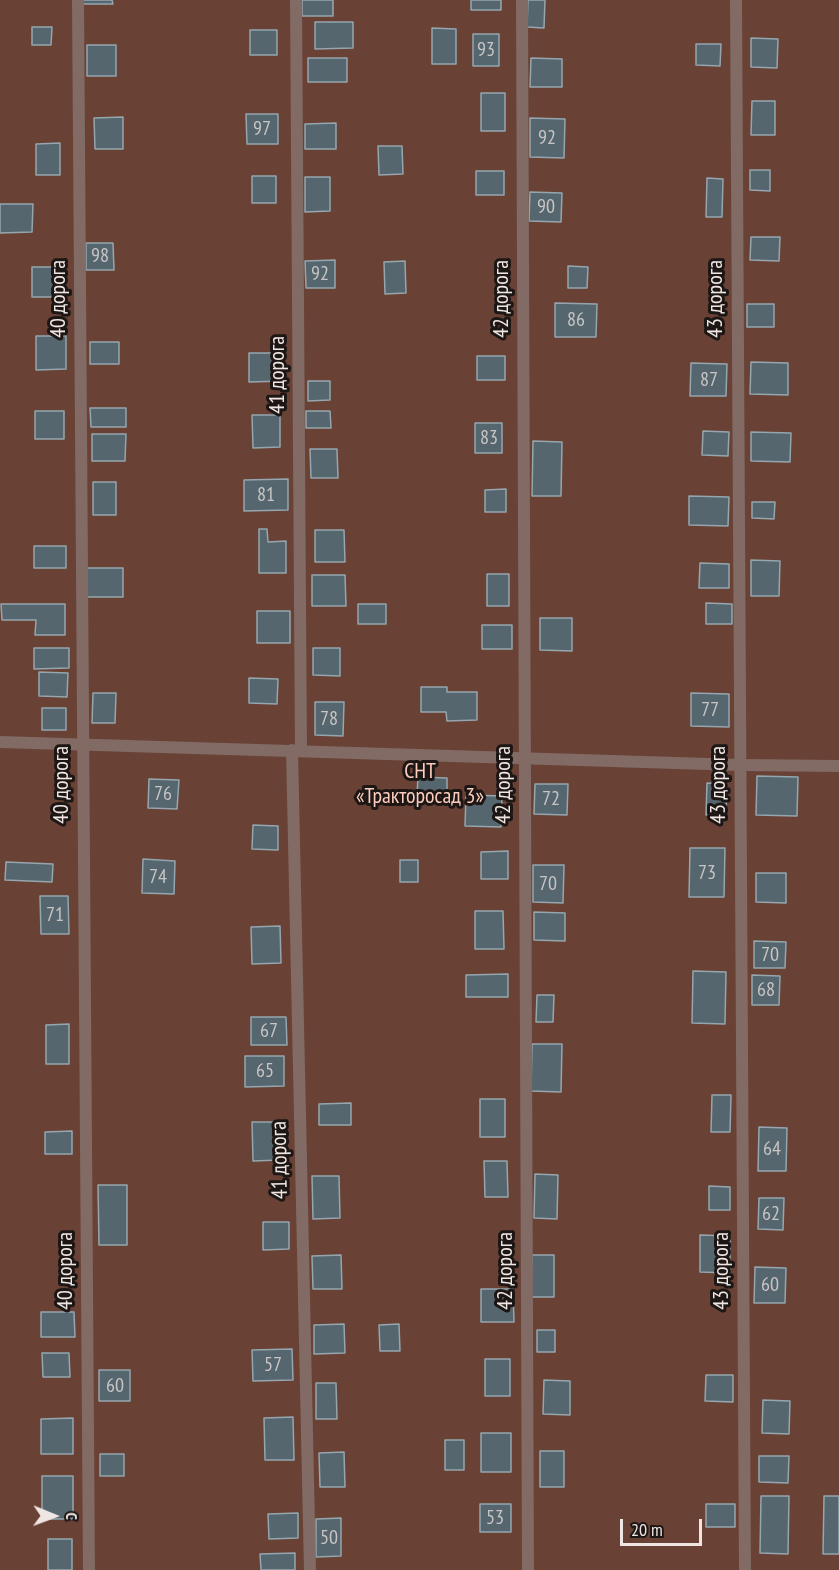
<!DOCTYPE html>
<meta charset="utf-8">
<style>
body{margin:0}
#map{position:relative;width:839px;height:1570px;overflow:hidden;background:#3a2c27;font-family:"PT Sans Narrow",sans-serif}
canvas{display:block}
.north{position:absolute;left:24px;top:1486px;width:60px;height:60px;-webkit-text-stroke:4px #1c1614;paint-order:stroke;rotate:91deg;font-size:16px;font-weight:700;line-height:24px;text-align:center;color:#efe5e2}
.north::after{content:'';display:block;margin:auto;width:21px;height:27px;background:#efe5e2;clip-path:polygon(50% 0,100% 100%,50% 72%,0 100%)}
.scale{position:absolute;left:620px;top:1519px;width:82px;height:27px;box-sizing:border-box;border:3px solid #efe5e2;border-top:0;padding-left:8px;font-size:18px;line-height:21px;white-space:nowrap;color:#efe5e2;-webkit-text-stroke:4px #1c1614;paint-order:stroke}
</style>
<div id="map">
<canvas width="839" height="1570"></canvas>
<div class="north">С</div>
<div class="scale">20 m</div>
</div>
<script>
const ctx = document.querySelector('canvas').getContext('2d');
ctx.lineJoin = 'round';
function fill(path, color) { ctx.fillStyle = color; ctx.fill(path, 'evenodd'); }
function strokePath(path, color, width, dash) { ctx.strokeStyle = color; ctx.lineWidth = width; ctx.lineCap = dash ? 'butt' : 'round'; ctx.setLineDash(dash || []); ctx.stroke(path); }
function write(font, color, halo, rows, align = 'center') {
  ctx.font = font + ' "PT Sans Narrow",sans-serif'; ctx.lineWidth = 6; ctx.setLineDash([]); ctx.textBaseline = 'middle'; ctx.strokeStyle = halo; ctx.fillStyle = color; for (const [text, x, y, turn = 0] of rows) {
    ctx.save(); ctx.translate(x, y); ctx.rotate((+turn || 0) * Math.PI / 180); ctx.textAlign = isNaN(turn) ? turn : align; if (halo) ctx.strokeText(text, 0, 0); ctx.fillText(text, 0, 0); ctx.restore();
  }
}
fill(new Path2D(`
 M0,0H839V1570H0Z`), '#694135');
const building = new Path2D(`
 M83,0H112L113,4H83Z
 M302,0H333V16H302Z
 M471,0H501V10H471Z
 M528,0H545L544,28L527,27Z
 M315,22H353V48L315,49Z
 M32,27H52L51,45H32Z
 M432,28L456,29V64H432Z
 M250,30H277V55H250Z
 M473,34H499V66H473Z
 M751,38L778,39L777,68L751,67Z
 M696,44H721L720,66L696,65Z
 M87,45H116V76H87Z
 M308,58H347V82H308Z
 M531,58L562,59V87H530Z
 M481,93H505V131H481Z
 M752,101H775V135H751Z
 M246,114H278V144H247Z
 M123,117V149H95L94,118Z
 M530,118L565,119L564,158L530,157Z
 M336,123V149H305V124Z
 M60,143V175H36V144Z
 M378,146H402L403,174L379,175Z
 M750,170H770V191L750,190Z
 M476,171H504V195H476Z
 M252,176H276V203H252Z
 M305,177H330V211L305,212Z
 M707,178L723,179L722,217H706Z
 M530,192L562,193L561,222L529,221Z
 M0,204H33L32,232L0,233Z
 M751,237H780L779,261L750,260Z
 M86,243H113L114,270H86Z
 M335,260V288H306L305,261Z
 M405,261L406,293L385,294L384,262Z
 M568,266L588,267L587,288H568Z
 M32,267H61L62,297H32Z
 M555,303L597,304L596,337H555Z
 M747,304H774V327H747Z
 M36,336H66V369L36,370Z
 M90,342H119V364H90Z
 M249,353H283V381L249,382Z
 M477,356H505V380H477Z
 M751,362L788,363V395L750,394Z
 M691,363L727,364L726,396H690Z
 M308,381H330V400L308,401Z
 M90,408H126V427H91Z
 M35,411H64V439H35Z
 M306,411H330L331,428H306Z
 M252,415H280V447L253,448Z
 M475,423H502V453H475Z
 M703,431L729,432L728,456L702,455Z
 M751,432L791,433L790,462L751,461Z
 M92,434H126L125,461H92Z
 M533,441L562,442L561,496H532Z
 M310,449H337L338,478H311Z
 M288,479V510L244,511V480Z
 M93,482H116V515H93Z
 M506,489V512H485V490Z
 M689,496L729,497L728,526L689,525Z
 M752,502H775L774,519L752,518Z
 M259,529H267L268,542L286,541V573H259Z
 M315,530H344L345,562H315Z
 M34,546H66V568H34Z
 M751,560L780,561L779,596H751Z
 M700,563L729,564V588H699Z
 M86,568H123V597H86Z
 M487,574H509V606H487Z
 M312,575H345L346,606H312Z
 M706,603L732,604V624H706Z
 M1,604H65V635H35L36,620H2Z
 M358,604H386V624H358Z
 M257,611H290V643H257Z
 M540,618H572V651L540,650Z
 M482,625H512V649H482Z
 M34,648H69V668L34,669Z
 M313,648H340V676L313,675Z
 M39,672L68,673L67,697L39,696Z
 M249,678L278,679L277,704L249,703Z
 M421,687H447V692H477V720L447,721L446,712H421Z
 M93,693H116L115,723H92Z
 M691,693L729,694V727L691,726Z
 M315,702H344L343,736L315,735Z
 M42,708H66V730H42Z
 M757,776L798,777L797,816L756,815Z
 M418,777L447,778V795L417,794Z
 M149,779L179,780L177,809L148,808Z
 M707,783L727,784L726,815H706Z
 M535,784H568L567,815L534,814Z
 M466,795L502,796L501,827L465,826Z
 M253,825L278,826V850L252,849Z
 M690,848H725L724,897H689Z
 M508,851V879H481V852Z
 M143,859L175,861L174,894L142,893Z
 M400,860H418V882H400Z
 M6,862L53,864L52,882L5,880Z
 M533,865H564L563,903L533,902Z
 M756,873H786V903L756,902Z
 M40,896H68L69,934H41Z
 M475,911H503L504,949H475Z
 M534,912L565,913V941L534,940Z
 M280,926L281,963L252,964L251,927Z
 M754,941L786,942L785,968H754Z
 M693,971L726,972L725,1024L692,1023Z
 M508,974V997H466V975Z
 M752,975L780,976L779,1005H752Z
 M537,995H554L553,1022H536Z
 M251,1017H286L287,1045H251Z
 M69,1024V1064H46V1025Z
 M532,1044H562L561,1092L531,1091Z
 M245,1056H284V1086L245,1087Z
 M712,1095H731L730,1132H711Z
 M480,1099H505V1137H480Z
 M351,1103V1125H319V1104Z
 M252,1122H280V1160L253,1161Z
 M759,1127L787,1128L786,1171H758Z
 M72,1131V1154H45V1132Z
 M484,1161H507L508,1197H485Z
 M535,1174L558,1175L557,1219L534,1218Z
 M312,1176H339L340,1218L313,1219Z
 M98,1185H127V1245H99Z
 M709,1186L730,1187V1210H709Z
 M759,1198H784L783,1230L758,1229Z
 M263,1222H289V1249L263,1250Z
 M700,1235L730,1236V1273L700,1272Z
 M341,1255L342,1289H313L312,1256Z
 M532,1255H554V1297H531Z
 M755,1267L786,1268L785,1303H754Z
 M481,1289H513L514,1322H481Z
 M41,1312H74L75,1337H41Z
 M344,1324L345,1353L314,1354V1325Z
 M399,1324L400,1351H380L379,1325Z
 M537,1330H555V1352H537Z
 M292,1349L293,1380L253,1381L252,1350Z
 M42,1353H69L70,1377H43Z
 M485,1359H510V1396H485Z
 M99,1370H130V1401H99Z
 M706,1375H733V1402L705,1401Z
 M544,1380L570,1381V1415L543,1414Z
 M316,1383H336L337,1419H316Z
 M763,1400L790,1401L789,1434L762,1433Z
 M293,1417L294,1460H265L264,1418Z
 M73,1418V1454H41V1419Z
 M481,1433H511V1472H481Z
 M445,1440H464V1470H445Z
 M540,1451H564V1487H540Z
 M344,1452L345,1487H320L319,1453Z
 M100,1454H124V1476H100Z
 M759,1456H789L788,1483L759,1482Z
 M42,1476H73V1519H42Z
 M761,1496H789L788,1554L760,1553Z
 M824,1496H839V1554H823Z
 M480,1504H511V1532H480Z
 M706,1504H735V1527H706Z
 M298,1513V1538L269,1539L268,1514Z
 M341,1518V1556L316,1557V1519Z
 M48,1539H72V1570H48Z
 M295,1553V1570H261L260,1554Z`);
fill(building, '#56666e');
strokePath(building, '#95a6ae', 1.5);
strokePath(new Path2D(`
 M0,742L740,765L839,766`), '#816b64', 12);
strokePath(new Path2D(`
 M78,0L89,1570
 M296,0L301,750
 M522,0L528,1570
 M736,0L745,1570
 M292,750L310,1570`), '#816b64', 12);
write('20px', '#c9c5c5', null, [
 ["93",486,50],
 ["97",262,129],
 ["92",547,138],
 ["90",546,207],
 ["98",100,256],
 ["92",320,274],
 ["86",576,320],
 ["87",709,380],
 ["83",489,438],
 ["81",266,495],
 ["77",710,710],
 ["78",329,719],
 ["76",163,794],
 ["72",551,799],
 ["73",707,873],
 ["74",158,877],
 ["70",548,884],
 ["71",55,915],
 ["70",770,955],
 ["68",766,990],
 ["67",269,1031],
 ["65",265,1071],
 ["64",772,1149],
 ["62",771,1214],
 ["60",770,1285],
 ["57",273,1365],
 ["60",115,1386],
 ["53",495,1518],
 ["50",329,1538]
]);
write('22px', '#efe5e2', '#1c1614', [
 ["40 дорога",59,299,-90],
 ["42 дорога",502,299,-90],
 ["43 дорога",716,299,-90],
 ["41 дорога",278,375,-90],
 ["40 дорога",62,785,-90],
 ["42 дорога",504,785,-90],
 ["43 дорога",719,785,-90],
 ["41 дорога",280,1160,-91],
 ["40 дорога",66,1271,-90],
 ["42 дорога",506,1271,-90],
 ["43 дорога",722,1271,-90]
]);
write('22px', '#fcccbd', '#1c1614', [
 ["СНТ",420,772],
 ["«Тракторосад 3»",420,797]
]);
</script>
